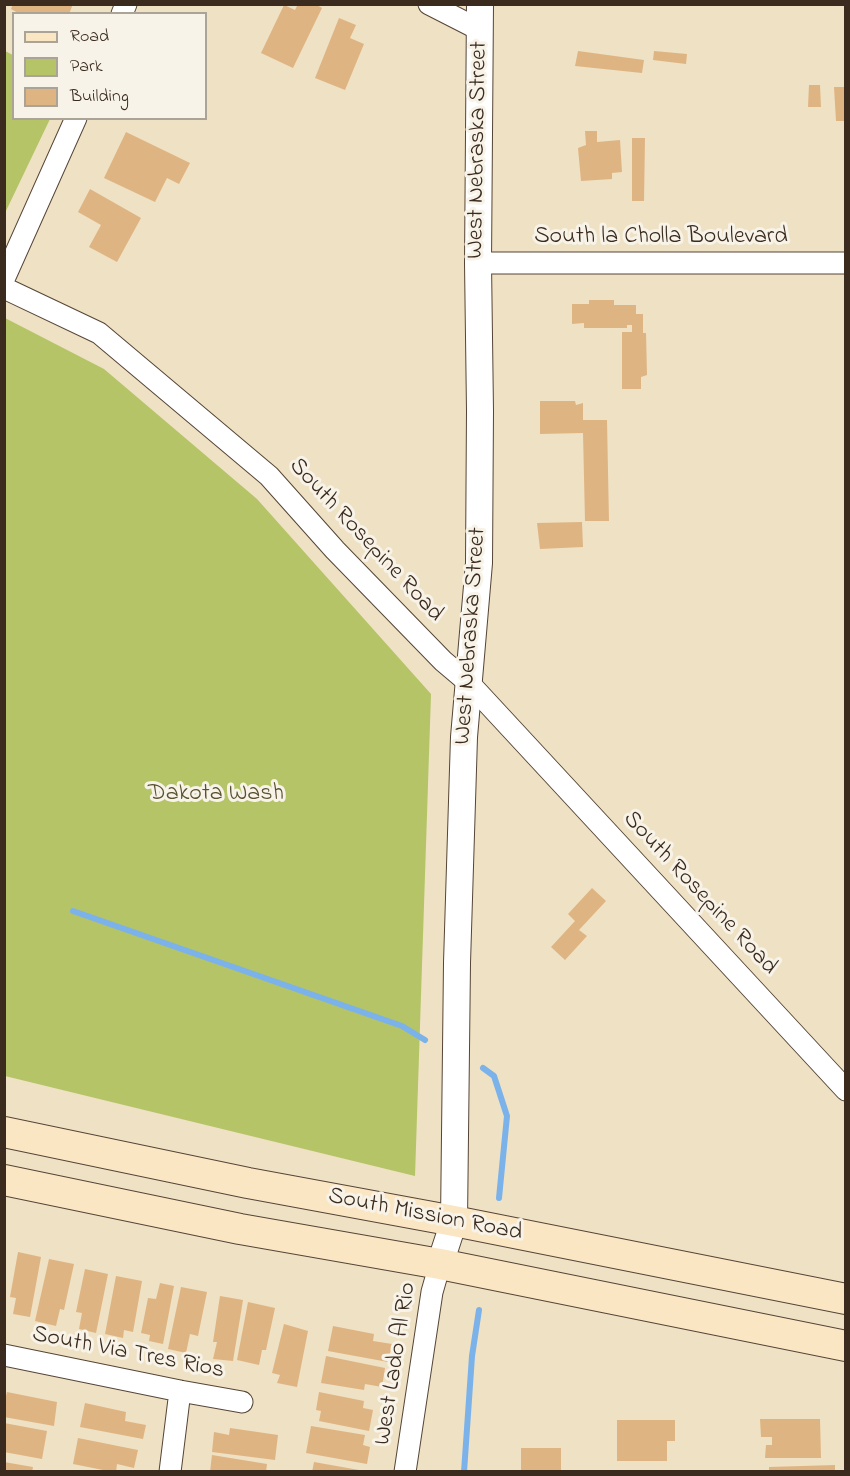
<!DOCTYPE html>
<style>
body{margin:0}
#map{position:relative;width:850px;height:1476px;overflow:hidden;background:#efe1c3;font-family:"Indie Flower",sans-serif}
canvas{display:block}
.frame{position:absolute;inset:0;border:6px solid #3b2a1e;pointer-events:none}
.legend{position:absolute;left:12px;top:12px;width:195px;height:108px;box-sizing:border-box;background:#f7f3e8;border:2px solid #aca397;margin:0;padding:8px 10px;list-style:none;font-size:18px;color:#3b2a1e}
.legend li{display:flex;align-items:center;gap:12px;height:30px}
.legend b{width:30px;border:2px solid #aca397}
</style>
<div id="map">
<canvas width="850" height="1476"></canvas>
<div class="frame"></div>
<ul class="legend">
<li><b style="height:8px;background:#fbe6c4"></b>Road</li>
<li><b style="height:16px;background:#b4c467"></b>Park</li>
<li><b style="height:16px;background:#dfb483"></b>Building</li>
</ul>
</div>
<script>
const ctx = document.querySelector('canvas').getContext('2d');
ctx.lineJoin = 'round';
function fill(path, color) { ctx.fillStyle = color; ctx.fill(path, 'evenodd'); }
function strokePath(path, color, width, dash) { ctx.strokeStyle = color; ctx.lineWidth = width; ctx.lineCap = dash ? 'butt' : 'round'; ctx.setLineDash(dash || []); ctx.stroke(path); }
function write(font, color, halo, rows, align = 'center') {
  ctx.font = font + ' "Indie Flower",sans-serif'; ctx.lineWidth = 6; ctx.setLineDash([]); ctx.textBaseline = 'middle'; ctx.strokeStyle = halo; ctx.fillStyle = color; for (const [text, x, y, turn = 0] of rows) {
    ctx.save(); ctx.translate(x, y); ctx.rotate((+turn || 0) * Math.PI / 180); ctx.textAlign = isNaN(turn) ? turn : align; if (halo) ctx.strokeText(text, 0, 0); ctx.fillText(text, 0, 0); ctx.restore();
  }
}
fill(new Path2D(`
 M5,51L13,55L14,118L50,119L5,213Z
 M5,318L104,369L257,499L431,694L415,1176L5,1076Z`), '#b4c467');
strokePath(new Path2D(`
 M73,911L402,1026L425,1040
 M483,1068L494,1076L507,1116L499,1198
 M464,1472L472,1356L479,1310`), '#7cb2ea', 6);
fill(new Path2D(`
 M13,4H73L69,14H20L11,9Z
 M298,4H315L322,8L293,68L261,53L284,5L295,10Z
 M339,18L356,25L350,38L364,44L345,90L315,78Z
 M578,51L644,60L642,73L575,66Z
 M654,51L687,54L686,64L653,60Z
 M809,85H820L821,107H808Z
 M834,87H846V121H836Z
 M585,131H597V142L620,140L622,172L612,173V179L581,181L578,148L586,145Z
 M126,132L190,163L179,184L167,178L155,202L104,178Z
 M632,138H645L644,201H632Z
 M90,189L141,218L117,262L89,247L101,225L78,212Z
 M589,300H614V305H636V314H643V333H646L647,375L641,377V389H622V332H632V325H627V328H584V323L572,324V304H589Z
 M540,401H575L576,405L583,403V420H607L609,521H585L583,433L540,434Z
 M582,522L583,547L540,549L537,523Z
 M592,888L606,901L579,930L587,936L565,960L551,947L575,921L568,914Z
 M18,1252L41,1257L30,1317L13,1314L16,1298L10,1297Z
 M49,1259L74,1264L64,1310L60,1309L56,1326L35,1321Z
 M85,1269L108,1274L96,1333L79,1329L82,1313L76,1312Z
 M116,1276L142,1281L133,1332L124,1330L123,1338L105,1334Z
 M160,1283L174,1286L163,1344L149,1341L150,1335L141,1333L148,1298L156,1299Z
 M181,1287L207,1292L198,1336L190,1334L186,1353L168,1349Z
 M220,1296L243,1300L233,1361L213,1359L217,1342H213Z
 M248,1302L275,1308L266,1350H262L259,1365L237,1360Z
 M284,1324L308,1331L297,1387L277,1383L280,1375L272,1373Z
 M333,1326L374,1334L373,1341L392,1344L388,1362L328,1351Z
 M326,1356L385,1368L382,1387L365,1384L364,1390L321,1383Z
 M7,1392L57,1402L54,1426L4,1417V1396H6Z
 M319,1392L364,1401L363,1408L373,1410L369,1431L319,1421L321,1411L316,1410Z
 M85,1403L126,1412L125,1421L146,1425L143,1439L80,1427Z
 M760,1419H820L821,1458H765L766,1445H772V1437H761Z
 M617,1420H675V1441H667V1461H617Z
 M4,1423L47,1431L42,1459L4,1452Z
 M311,1426L365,1435L363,1445L370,1447L367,1464L306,1453Z
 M230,1428L278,1435L275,1460L212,1452L214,1432L229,1435Z
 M78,1438L138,1450L134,1468L117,1464L116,1472H113L73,1464Z
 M521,1448H561V1472H521Z
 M212,1455L267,1464L266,1472H210Z
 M4,1462L33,1467L32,1472H4Z
 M314,1462L359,1470V1472H312Z
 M835,1465V1472H769V1467Z`), '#dfb483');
const minor = new Path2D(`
 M429,4L480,30
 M122,14L126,4
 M478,263H846
 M4,279L76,118
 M4,288L99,333L269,476L335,550L443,661L469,683L846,1090
 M4,1355L180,1391L242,1402
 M170,1472L180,1391
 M405,1472L432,1292L440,1264`);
const tertiary = new Path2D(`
 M440,1264L454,1221L457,963L464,737L479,563L480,411L478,263L480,4`);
const secondary = new Path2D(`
 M4,1132L248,1183L454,1221L846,1299
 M4,1180L240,1229L440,1264L846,1346`);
strokePath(minor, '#564537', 23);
strokePath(tertiary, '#564537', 28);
strokePath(secondary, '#564537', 32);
strokePath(minor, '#fff', 21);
strokePath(tertiary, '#fff', 26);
strokePath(secondary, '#fbe6c4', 30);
write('24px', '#3b2a1e', '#f7f3e8', [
 ["West Nebraska Street",479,150,-89],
 ["South la Cholla Boulevard",661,238],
 ["South Rosepine Road",365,541,47],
 ["West Nebraska Street",472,636,-86],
 ["South Rosepine Road",699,894,47],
 ["South Mission Road",425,1216,11],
 ["South Via Tres Rios",128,1354,11],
 ["West Lado Al Rio",397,1364,-81]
]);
write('24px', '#595030', '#f7f3e8', [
 ["Dakota Wash",216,795]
]);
</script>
